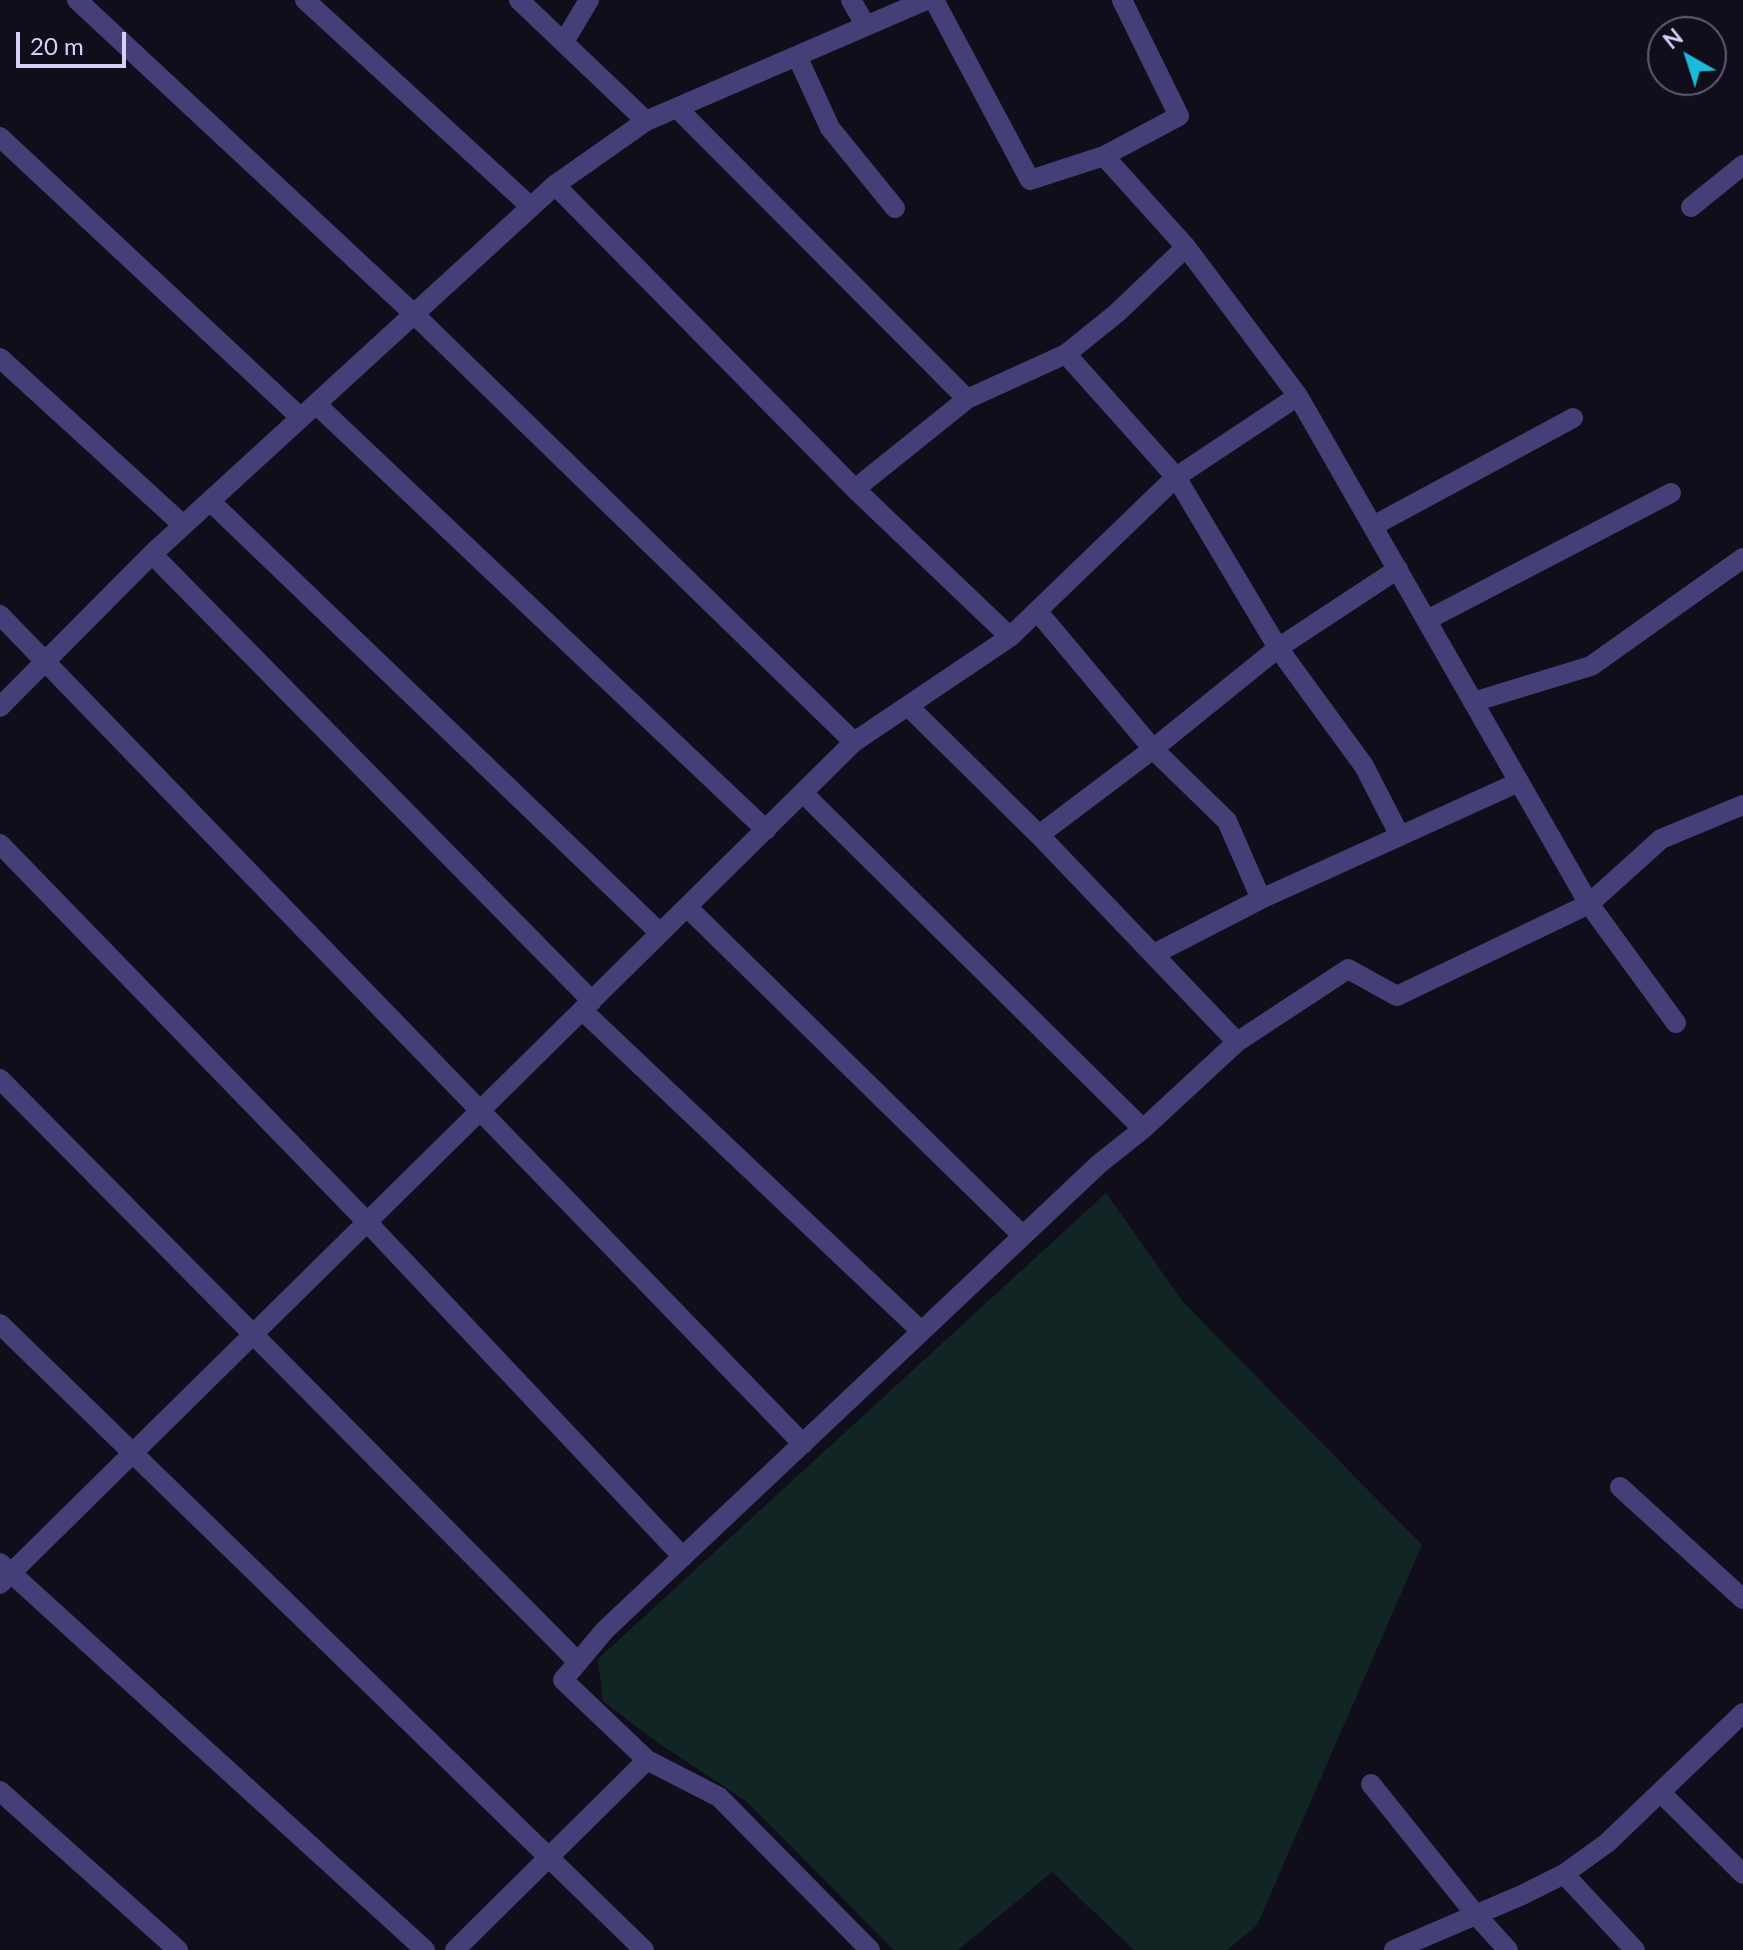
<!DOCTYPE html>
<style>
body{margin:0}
#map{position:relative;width:1743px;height:1950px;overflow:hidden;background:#110e1c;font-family:Lato,sans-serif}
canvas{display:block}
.north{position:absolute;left:1647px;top:16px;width:80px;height:80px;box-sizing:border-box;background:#110e1c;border:2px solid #605b74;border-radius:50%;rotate:321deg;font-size:22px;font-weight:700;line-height:32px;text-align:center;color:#d7cff9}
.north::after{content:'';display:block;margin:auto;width:28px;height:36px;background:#1bbad9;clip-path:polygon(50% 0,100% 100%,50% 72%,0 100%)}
.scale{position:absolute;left:16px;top:32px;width:110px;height:36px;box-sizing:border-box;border:4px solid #d7cff9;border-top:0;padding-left:10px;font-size:24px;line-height:28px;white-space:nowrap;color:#d7cff9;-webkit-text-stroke:6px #110e1c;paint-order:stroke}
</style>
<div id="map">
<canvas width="1743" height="1950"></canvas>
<div class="north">N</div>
<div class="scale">20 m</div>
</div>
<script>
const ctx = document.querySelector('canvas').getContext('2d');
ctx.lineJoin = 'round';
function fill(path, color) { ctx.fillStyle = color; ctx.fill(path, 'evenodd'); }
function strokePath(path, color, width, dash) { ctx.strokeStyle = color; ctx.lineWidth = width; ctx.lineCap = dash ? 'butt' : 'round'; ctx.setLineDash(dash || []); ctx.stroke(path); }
fill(new Path2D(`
 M1106,1193L1183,1302L1422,1545L1257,1925L1227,1950H1134L1052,1872L958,1950H894L746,1801L654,1740L603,1701L598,1659Z`), '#122525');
strokePath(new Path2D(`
 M77,0L415,315L854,742
 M305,0L531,207
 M519,0L646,121
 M851,0L866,26
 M934,0L1030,180L1104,156
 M1122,0L1179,116L1104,156L1186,247L1298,396L1589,904L1676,1023
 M564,42L589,0
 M797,56L830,128L895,208
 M677,108L967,399
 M0,137L301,418
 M555,185L855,489L1010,637
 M1691,207L1743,165
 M1066,354L1176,477L1278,648L1364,766L1400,836
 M0,358L183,525
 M316,404L766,830
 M855,489L967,399L1066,354L1117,313L1186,247
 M210,501L660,933
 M1373,526L1573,418
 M152,554L592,1001
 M1038,612L1153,749L1227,821L1261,899
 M0,615L803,1444
 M1427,620L1671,493
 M1473,702L1591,666L1743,558
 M0,707L152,554L555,185L646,121L926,0
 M909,707L1039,835L1237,1042
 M803,793L1143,1129
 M1039,835L1153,749L1278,648L1398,569
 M0,844L367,1222L683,1557
 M687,907L1023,1236
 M1154,954L1261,899L1519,782
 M582,1010L921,1331
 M0,1079L578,1662
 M0,1324L644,1950
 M1620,1487L1743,1599
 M0,1563L425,1950
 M0,1584L854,742L1010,637L1176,477L1298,396
 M1371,1784L1476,1915L1508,1950
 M0,1791L178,1950
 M1661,1793L1743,1874
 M1564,1874L1635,1950
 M455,1950L647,1760
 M870,1950L719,1797L647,1760L563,1680L605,1630L1099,1164L1143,1129L1237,1042L1348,969L1397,996L1589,904L1661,839L1743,805`), '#443f76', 20);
strokePath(new Path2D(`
 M1394,1950L1522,1895L1564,1874L1607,1843L1743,1713`), '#443f76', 20);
</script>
